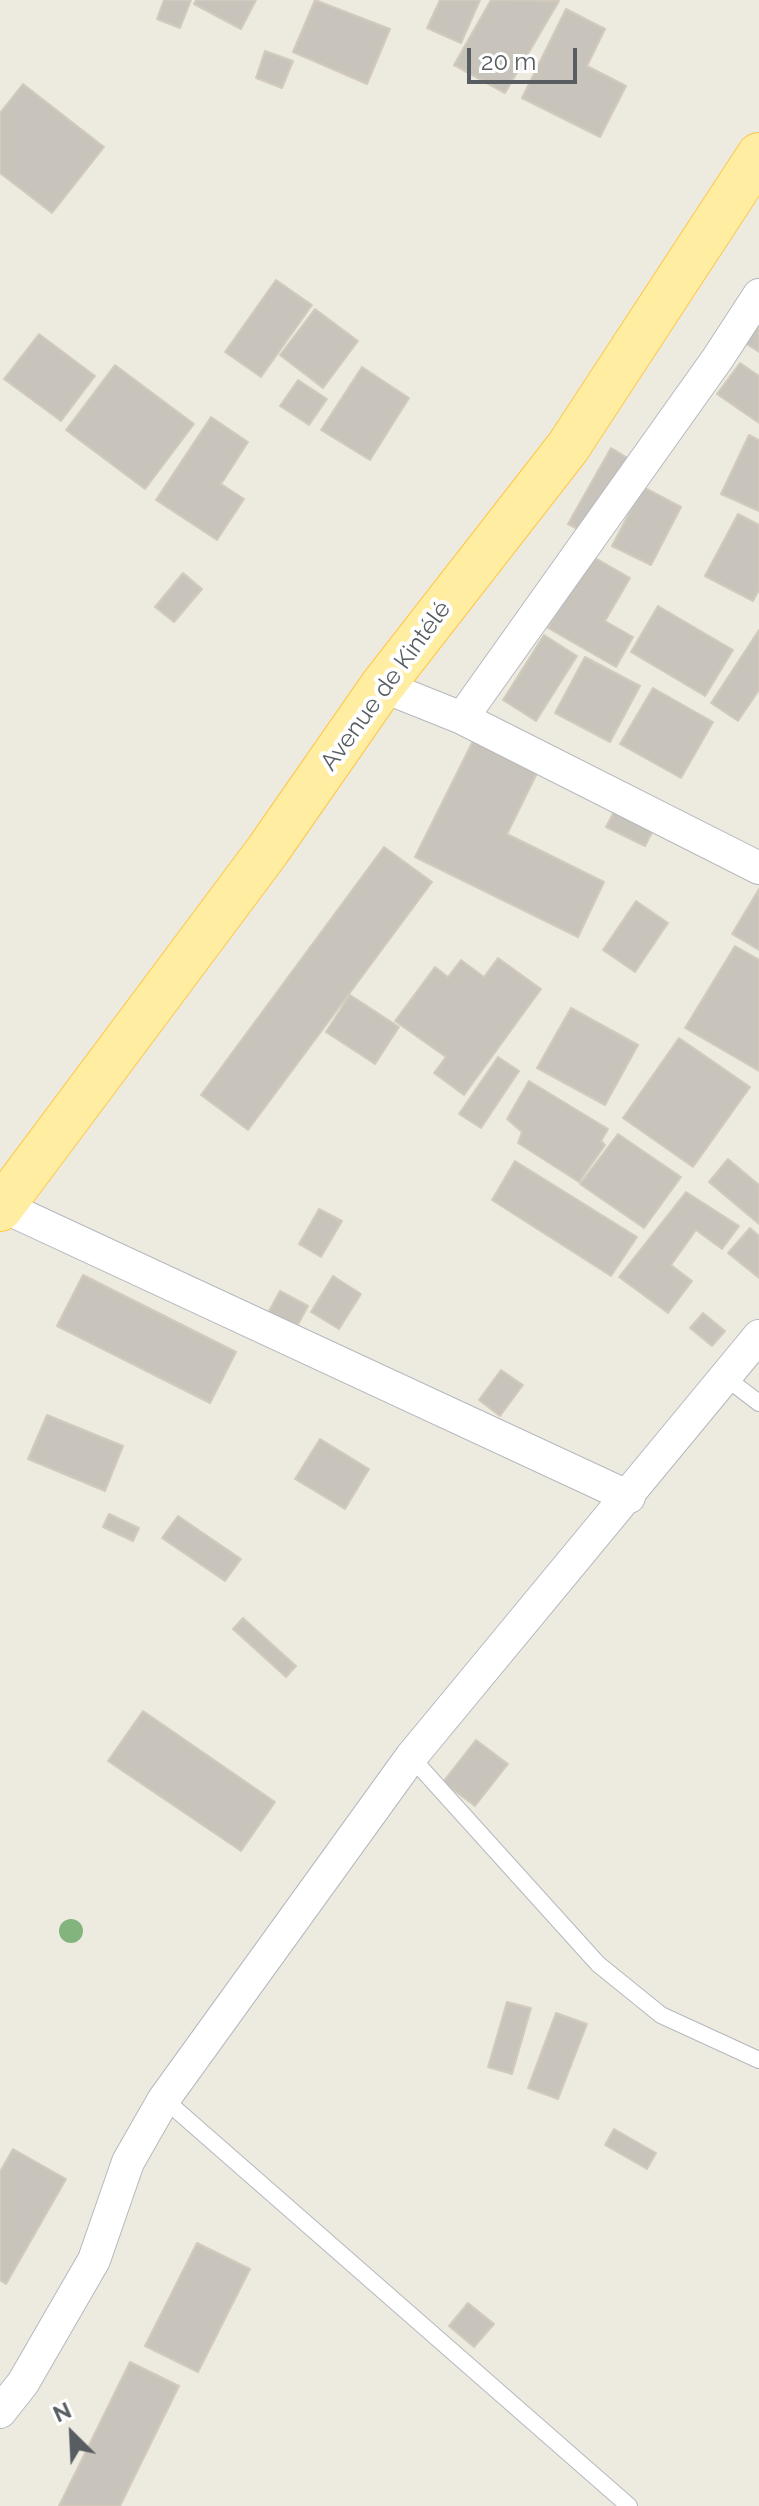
<!DOCTYPE html>
<meta charset="utf-8">
<style>
body{margin:0}
#map{position:relative;width:759px;height:2506px;overflow:hidden;background:#edeadf;font-family:Raleway,sans-serif}
canvas{display:block}
.north{position:absolute;left:32px;top:2394px;width:80px;height:80px;-webkit-text-stroke:6px #fff;paint-order:stroke;rotate:336deg;font-size:22px;font-weight:700;line-height:32px;text-align:center;color:#585d62}
.north::after{content:'';display:block;margin:auto;width:28px;height:36px;background:#585d62;clip-path:polygon(50% 0,100% 100%,50% 72%,0 100%)}
.scale{position:absolute;left:467px;top:48px;width:110px;height:36px;box-sizing:border-box;border:4px solid #585d62;border-top:0;padding-left:10px;font-size:24px;line-height:28px;white-space:nowrap;color:#585d62;-webkit-text-stroke:6px #fff;paint-order:stroke}
</style>
<div id="map">
<canvas width="759" height="2506"></canvas>
<div class="north">N</div>
<div class="scale">20 m</div>
</div>
<script>
const ctx = document.querySelector('canvas').getContext('2d');
ctx.lineJoin = 'round';
function fill(path, color) { ctx.fillStyle = color; ctx.fill(path, 'evenodd'); }
function strokePath(path, color, width, dash) { ctx.strokeStyle = color; ctx.lineWidth = width; ctx.lineCap = dash ? 'butt' : 'round'; ctx.setLineDash(dash || []); ctx.stroke(path); }
function write(font, color, halo, rows, align = 'center') {
  ctx.font = font + ' Raleway,sans-serif'; ctx.lineWidth = 8; ctx.setLineDash([]); ctx.textBaseline = 'middle'; ctx.strokeStyle = halo; ctx.fillStyle = color; for (const [text, x, y, turn = 0] of rows) {
    ctx.save(); ctx.translate(x, y); ctx.rotate((+turn || 0) * Math.PI / 180); ctx.textAlign = isNaN(turn) ? turn : align; if (halo) ctx.strokeText(text, 0, 0); ctx.fillText(text, 0, 0); ctx.restore();
  }
}
const building = new Path2D(`
 M164,0H191L180,28L157,19Z
 M196,0H256L241,29L194,4Z
 M315,0L390,29L367,84L293,52Z
 M440,0H480L461,43L427,28Z
 M491,0L559,1L505,93L454,65Z
 M566,9L605,29L587,66L626,86L600,137L522,98Z
 M265,51L293,61L282,88L256,78Z
 M23,84L104,147L52,213L0,173V113Z
 M276,280L312,305L261,377L225,352Z
 M315,309L358,341L323,388L280,355Z
 M759,323V352L745,343Z
 M39,334L95,376L61,421L4,379Z
 M740,363L759,376V423L717,394Z
 M115,365L194,424L145,489L66,430Z
 M362,367L409,398L370,460L321,430Z
 M298,380L327,399L309,425L280,406Z
 M211,417L248,442L221,484L244,499L217,540L156,500Z
 M749,435L759,440V511L721,494Z
 M611,448L631,460L589,535L568,524Z
 M643,487L681,507L651,565L612,546Z
 M738,514L759,525V590L753,601L705,576Z
 M590,555L630,578L605,621L633,637L616,667L548,628Z
 M183,573L202,589L174,622L155,607Z
 M658,606L733,650L705,696L631,652Z
 M759,630V690L738,721L711,703Z
 M544,635L577,656L536,721L503,700Z
 M585,657L640,686L610,742L555,713Z
 M653,688L713,722L681,778L620,744Z
 M477,733L541,765L507,834L604,882L578,937L415,857Z
 M617,806L656,825L645,846L606,827Z
 M384,847L432,882L248,1130L201,1095Z
 M759,889V950L732,934Z
 M636,901L668,923L635,972L603,950Z
 M735,946L759,960V1071L685,1028Z
 M498,958L541,989L464,1095L434,1073L446,1057L395,1021L435,967L448,977L461,960L484,977Z
 M350,995L399,1027L375,1064L326,1032Z
 M571,1008L638,1045L605,1105L537,1068Z
 M679,1038L750,1087L693,1167L623,1118Z
 M498,1057L519,1071L481,1128L459,1114Z
 M529,1081L608,1129L601,1141L605,1145L579,1182L518,1143L522,1132L507,1119Z
 M618,1134L681,1177L644,1228L580,1184Z
 M728,1159L759,1185V1224L709,1182Z
 M515,1161L637,1237L611,1276L492,1200Z
 M686,1192L739,1226L722,1249L696,1230L671,1265L692,1281L668,1313L619,1277Z
 M319,1209L342,1221L321,1257L299,1244Z
 M750,1228L759,1236V1278L728,1253Z
 M83,1275L236,1352L210,1403L57,1326Z
 M333,1276L361,1294L339,1329L311,1312Z
 M280,1291L308,1306L296,1328L268,1313Z
 M703,1313L725,1331L712,1346L690,1328Z
 M501,1370L523,1385L500,1416L479,1400Z
 M47,1415L123,1446L105,1491L28,1459Z
 M320,1439L369,1469L345,1509L295,1479Z
 M109,1514L139,1528L133,1541L103,1527Z
 M178,1516L241,1559L225,1581L162,1538Z
 M243,1618L296,1666L286,1677L233,1629Z
 M143,1711L275,1802L241,1851L108,1761Z
 M476,1740L508,1764L475,1806L443,1782Z
 M507,2002L531,2008L512,2074L488,2067Z
 M556,2013L587,2024L558,2099L528,2088Z
 M614,2129L656,2153L647,2169L605,2145Z
 M13,2149L66,2179L6,2284L0,2280V2172Z
 M197,2243L250,2269L198,2372L145,2346Z
 M468,2303L494,2324L474,2347L449,2326Z
 M130,2362L179,2386L120,2506H59Z`);
fill(building, '#c8c4bc');
strokePath(building, '#d2cbbd', 2);
const service = new Path2D(`
 M725,1377L759,1403
 M411,1757L598,1964L661,2015L759,2060
 M164,2099L629,2506`);
const minor = new Path2D(`
 M382,686L462,718L759,868
 M462,718L718,358L759,295
 M2,1206L629,1497
 M0,2412L23,2383L94,2260L128,2162L164,2099L411,1757L759,1336`);
const primary = new Path2D(`
 M0,1209L268,850L382,686L568,447L759,155`);
strokePath(service, '#b5b8be', 18);
strokePath(minor, '#b5b8be', 34);
strokePath(primary, '#ffc746', 46);
strokePath(service, '#fff', 16);
strokePath(minor, '#fff', 32);
strokePath(primary, '#ffeea2', 44);
ctx.fillStyle = '#83b47e';
for (const [x, y] of [
 [71,1931]
]) { ctx.beginPath(); ctx.arc(x, y, 12, 0, 2 * Math.PI); ctx.fill(); }
write('24px', '#585d62', '#fff', [
 ["Avenue de Kintélé",386,686,-54]
]);
</script>
